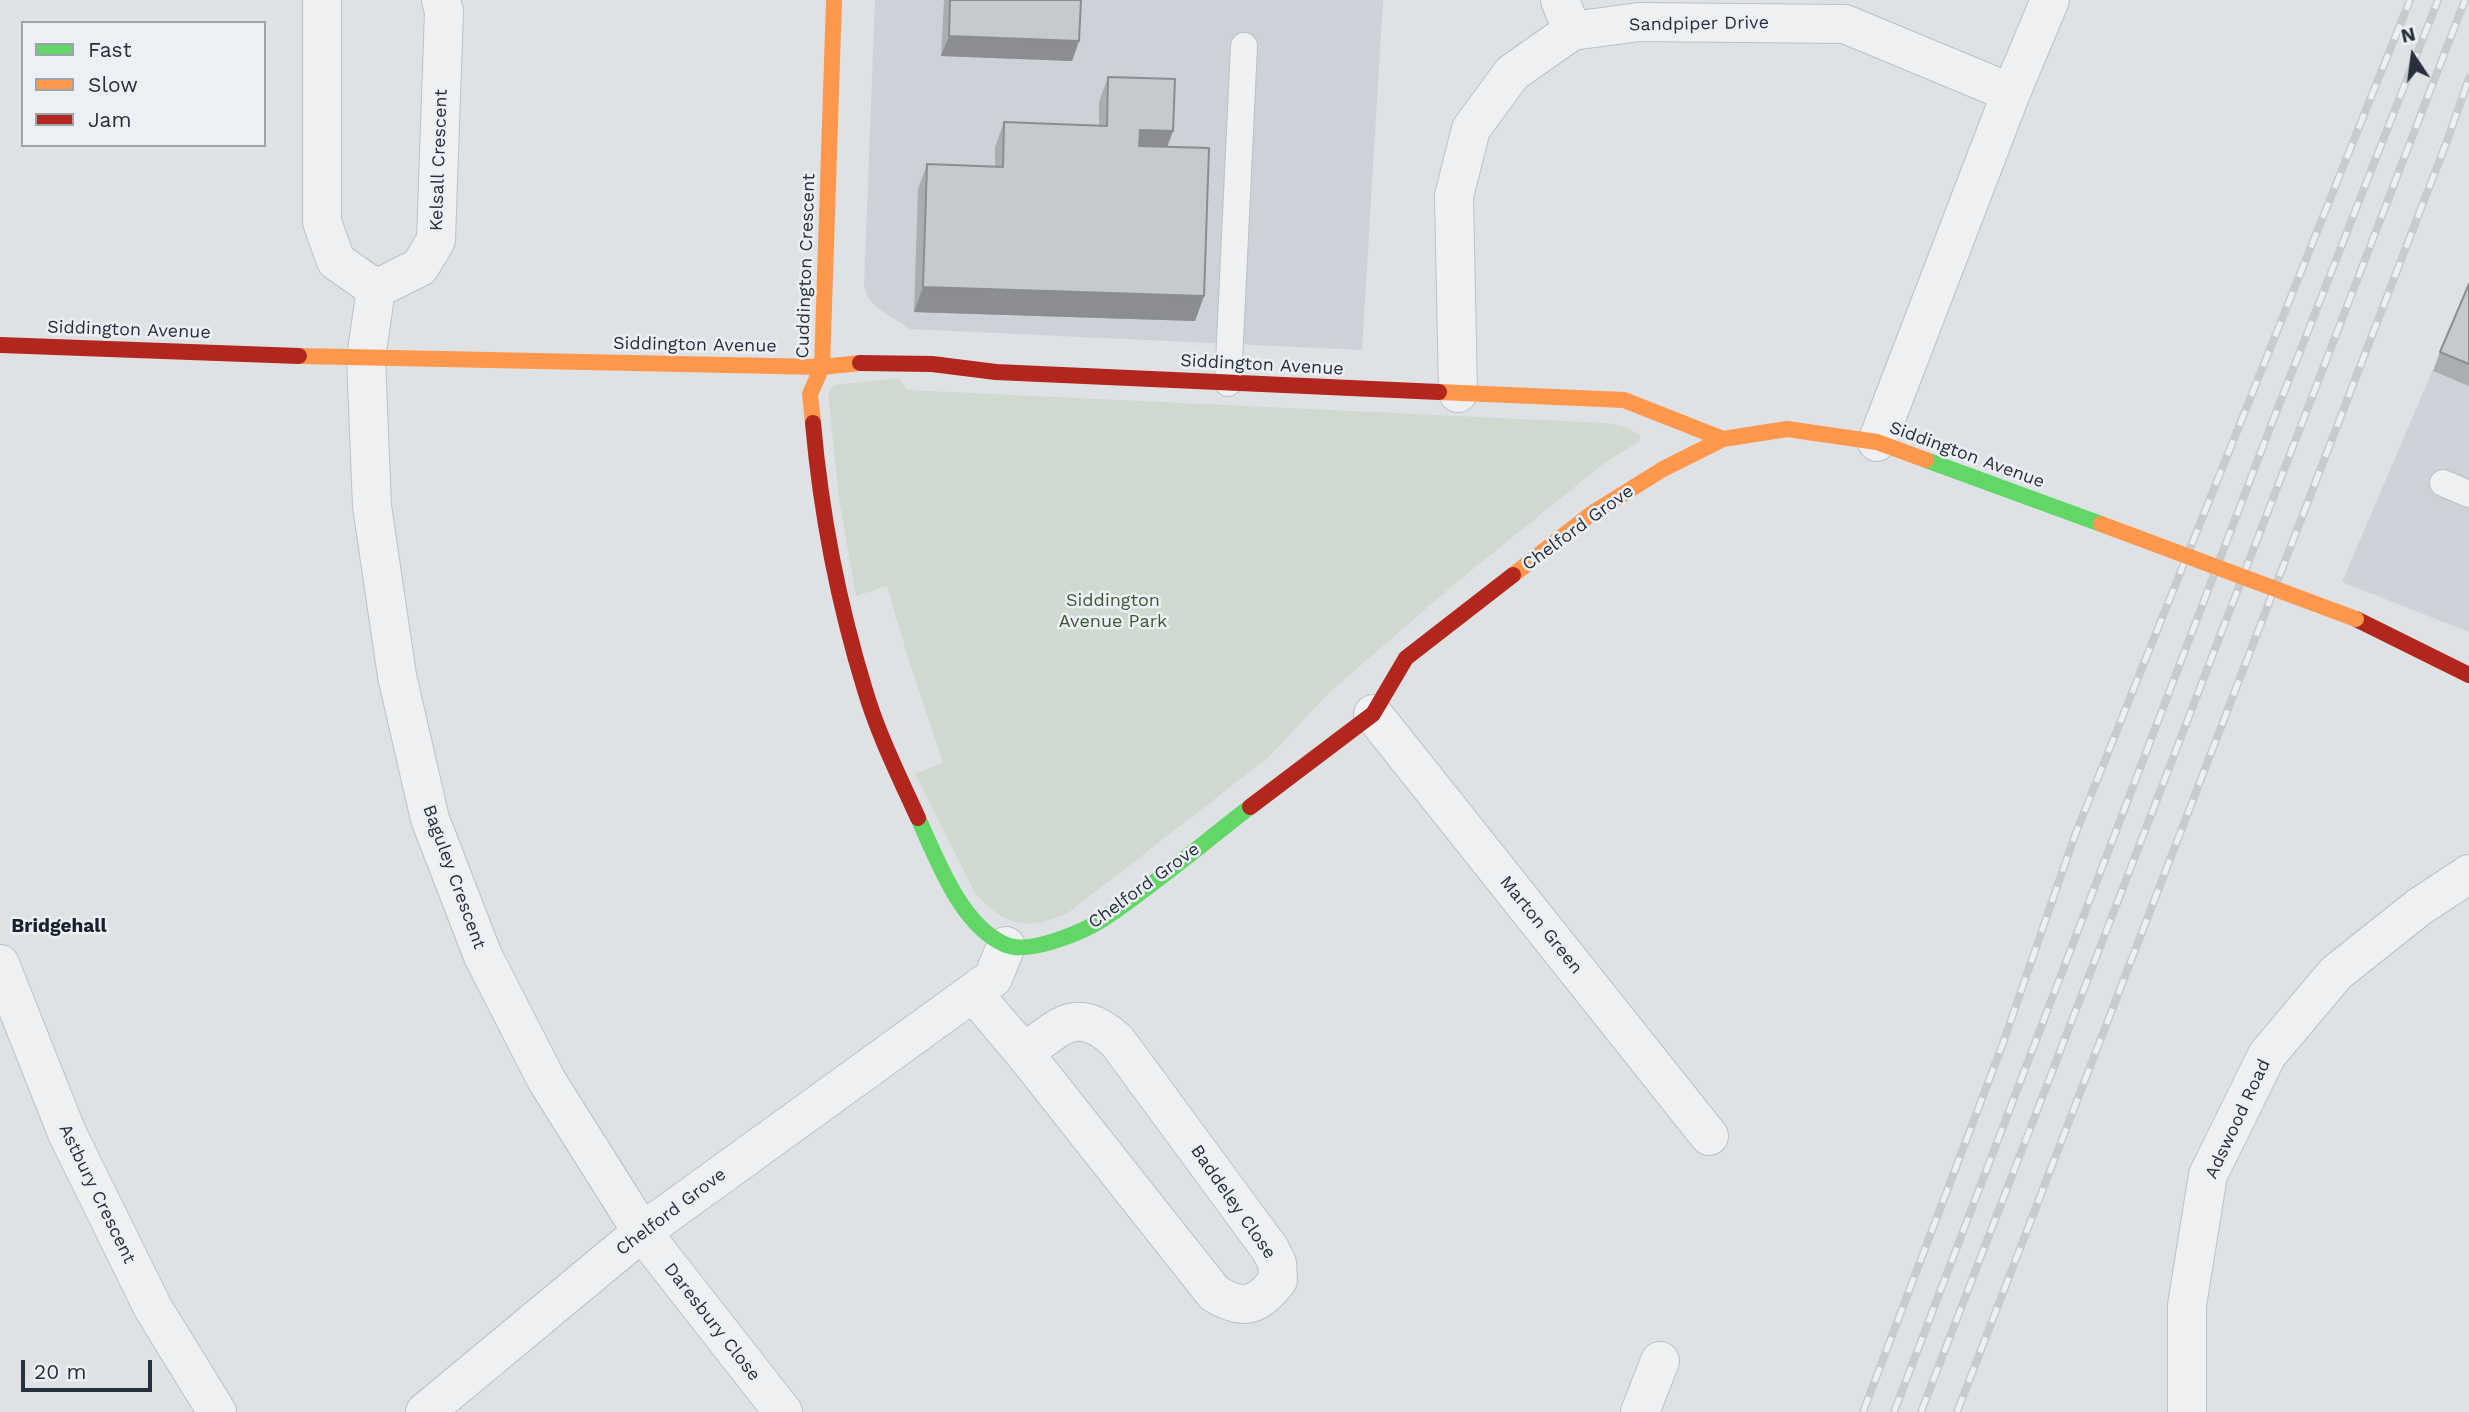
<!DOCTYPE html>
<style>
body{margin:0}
#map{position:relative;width:2469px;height:1412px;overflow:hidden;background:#dfe2e5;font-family:"Work Sans",sans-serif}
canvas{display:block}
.legend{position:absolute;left:21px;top:21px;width:245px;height:126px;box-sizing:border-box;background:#ecf0f4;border:2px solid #9da3ab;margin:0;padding:9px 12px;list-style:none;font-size:21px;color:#272f3d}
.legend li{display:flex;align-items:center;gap:14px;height:35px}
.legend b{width:35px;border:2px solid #9da3ab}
.north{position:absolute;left:2378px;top:21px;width:70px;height:70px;-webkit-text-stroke:5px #ecf0f4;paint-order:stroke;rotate:347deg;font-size:19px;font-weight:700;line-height:28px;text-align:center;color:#272f3d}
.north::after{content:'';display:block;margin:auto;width:24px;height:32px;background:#272f3d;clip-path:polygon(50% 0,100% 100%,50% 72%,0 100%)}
.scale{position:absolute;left:21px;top:1360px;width:131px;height:32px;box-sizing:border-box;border:4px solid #272f3d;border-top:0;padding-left:9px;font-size:21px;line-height:24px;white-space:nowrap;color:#272f3d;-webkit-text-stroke:5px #ecf0f4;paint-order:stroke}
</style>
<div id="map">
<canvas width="2469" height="1412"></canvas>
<ul class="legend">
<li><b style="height:9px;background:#63d668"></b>Fast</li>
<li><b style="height:9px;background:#ff974d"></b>Slow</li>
<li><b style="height:9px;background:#b3261e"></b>Jam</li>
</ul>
<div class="north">N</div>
<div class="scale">20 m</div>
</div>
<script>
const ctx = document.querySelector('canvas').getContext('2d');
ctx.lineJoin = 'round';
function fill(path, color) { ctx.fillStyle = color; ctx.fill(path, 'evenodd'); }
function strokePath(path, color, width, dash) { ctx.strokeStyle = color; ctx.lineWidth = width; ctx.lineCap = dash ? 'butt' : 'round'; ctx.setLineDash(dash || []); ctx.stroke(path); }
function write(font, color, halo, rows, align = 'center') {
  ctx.font = font + ' "Work Sans",sans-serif'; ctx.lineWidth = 5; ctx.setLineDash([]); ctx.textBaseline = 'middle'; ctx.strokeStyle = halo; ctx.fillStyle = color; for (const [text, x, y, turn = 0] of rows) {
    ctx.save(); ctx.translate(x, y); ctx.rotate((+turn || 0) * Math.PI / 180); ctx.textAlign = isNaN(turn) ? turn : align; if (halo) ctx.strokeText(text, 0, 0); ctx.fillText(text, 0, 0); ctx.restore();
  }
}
fill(new Path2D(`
 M875,0H1383L1362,350L910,329L877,308L868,298L864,286Z
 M2469,285V632L2342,582Z`), '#cdd1d8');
fill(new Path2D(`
 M899,378L907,390L1606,423L1623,426L1640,435V441L1603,464L1451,587L1329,693L1269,757L1068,913C1028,931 1005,927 975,893L915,774L943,763L909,661L887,586L856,596L839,499L828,394L834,385Z`), '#d0d9d0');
const lane = new Path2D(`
 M1228,383L1244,46
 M2443,483L2469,494`);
const street = new Path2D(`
 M322,0V222L336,261L376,289
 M1560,0L1572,31
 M2011,93L2050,0
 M376,289L366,358L372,506L397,676L430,819L483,956L547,1081L642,1232L783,1412
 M376,289L420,267L436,240L444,11L441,0
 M1458,393L1454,196L1471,129L1512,73L1572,31L1639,22L1845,24L2011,93L1877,442
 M1373,714L1709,1136
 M0,964L67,1133L153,1308L217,1412
 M973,993L1024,1053C1060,1027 1077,1004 1117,1041L1270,1249L1277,1263L1278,1280C1258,1307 1242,1311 1214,1293L1024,1053
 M425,1412L642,1232L993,978L1006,946
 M1640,1412L1660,1361
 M2187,1412V1305L2208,1175L2267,1055L2336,973L2419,907L2469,874`);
strokePath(lane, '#bec0c3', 28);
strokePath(street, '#bec0c3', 40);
strokePath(lane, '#eef0f1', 26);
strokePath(street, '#eef0f1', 38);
strokePath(new Path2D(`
 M1926,460L2101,524
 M918,818C937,859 960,924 1004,944C1028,956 1083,932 1105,918C1155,884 1202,844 1250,807`), '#63d668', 16);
strokePath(new Path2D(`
 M299,356L822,367L860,363
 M1439,392L1624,400L1723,439L1787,429L1877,442L1926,460
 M813,423L810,394L822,367L834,0
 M1513,575L1591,514L1663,469L1723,439`), '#ff974d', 16);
strokePath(new Path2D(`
 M0,345L299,356
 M860,363L932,364L996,372L1439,392
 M813,423C821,514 838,602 865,690C878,734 899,776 918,818
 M2356,619L2469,675
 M1250,807L1373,714L1406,658L1513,575`), '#b3261e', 16);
const rail = new Path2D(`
 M1863,1412L2002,1046L2075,835L2410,0
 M1894,1412L2270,428L2438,0
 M1921,1412L2465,0
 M1957,1412L2447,141L2469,78`);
strokePath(rail, '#c8cacc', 8);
strokePath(rail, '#ecf0f4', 5, [16]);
strokePath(new Path2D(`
 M2101,524L2356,619`), '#ff974d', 16);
fill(new Path2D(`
 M944,0H1081L1079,41L1072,61L941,56Z
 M1108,77L1168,147L1204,296L1195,321L914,312L918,189L927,164L995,166V147L1004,122L1099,125V102Z
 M2469,284V386L2433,371L2440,352Z`), '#abaeb0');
fill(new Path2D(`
 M949,36L1079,41L1072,61L941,56Z
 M1140,130L1173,131L1164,156L1130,155Z
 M923,287L1204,296L1195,321L914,312Z`), '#8b8d90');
const building = new Path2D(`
 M950,0H1081L1079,41L949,36Z
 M1108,77L1175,79L1173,131L1140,130L1139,146L1209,148L1204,296L923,287L927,164L1003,167L1004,122L1107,126Z
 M2469,284V364L2440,352Z`);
fill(building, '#c7cacd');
strokePath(building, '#8b8d90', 2);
write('18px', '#272f3d', '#ecf0f4', [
 ["Sandpiper Drive",1699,24,-1],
 ["Kelsall Crescent",439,160,-88],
 ["Cuddington Crescent",806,266,-88],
 ["Siddington Avenue",129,330,2],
 ["Siddington Avenue",695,345,1],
 ["Siddington Avenue",1262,365,3],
 ["Siddington Avenue",1967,455,20],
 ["Chelford Grove",1578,528,-36],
 ["Baguley Crescent",454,877,70],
 ["Chelford Grove",1144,886,-36],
 ["Marton Green",1541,925,51],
 ["Adswood Road",2238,1119,-65],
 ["Astbury Crescent",97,1194,64],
 ["Baddeley Close",1233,1202,55],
 ["Chelford Grove",671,1212,-37],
 ["Daresbury Close",712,1322,52]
]);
write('18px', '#3c5934', '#ecf0f4', [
 ["Siddington",1113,601],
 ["Avenue Park",1113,622]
]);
write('bold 19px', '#19202e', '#ecf0f4', [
 ["Bridgehall",59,926]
]);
</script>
